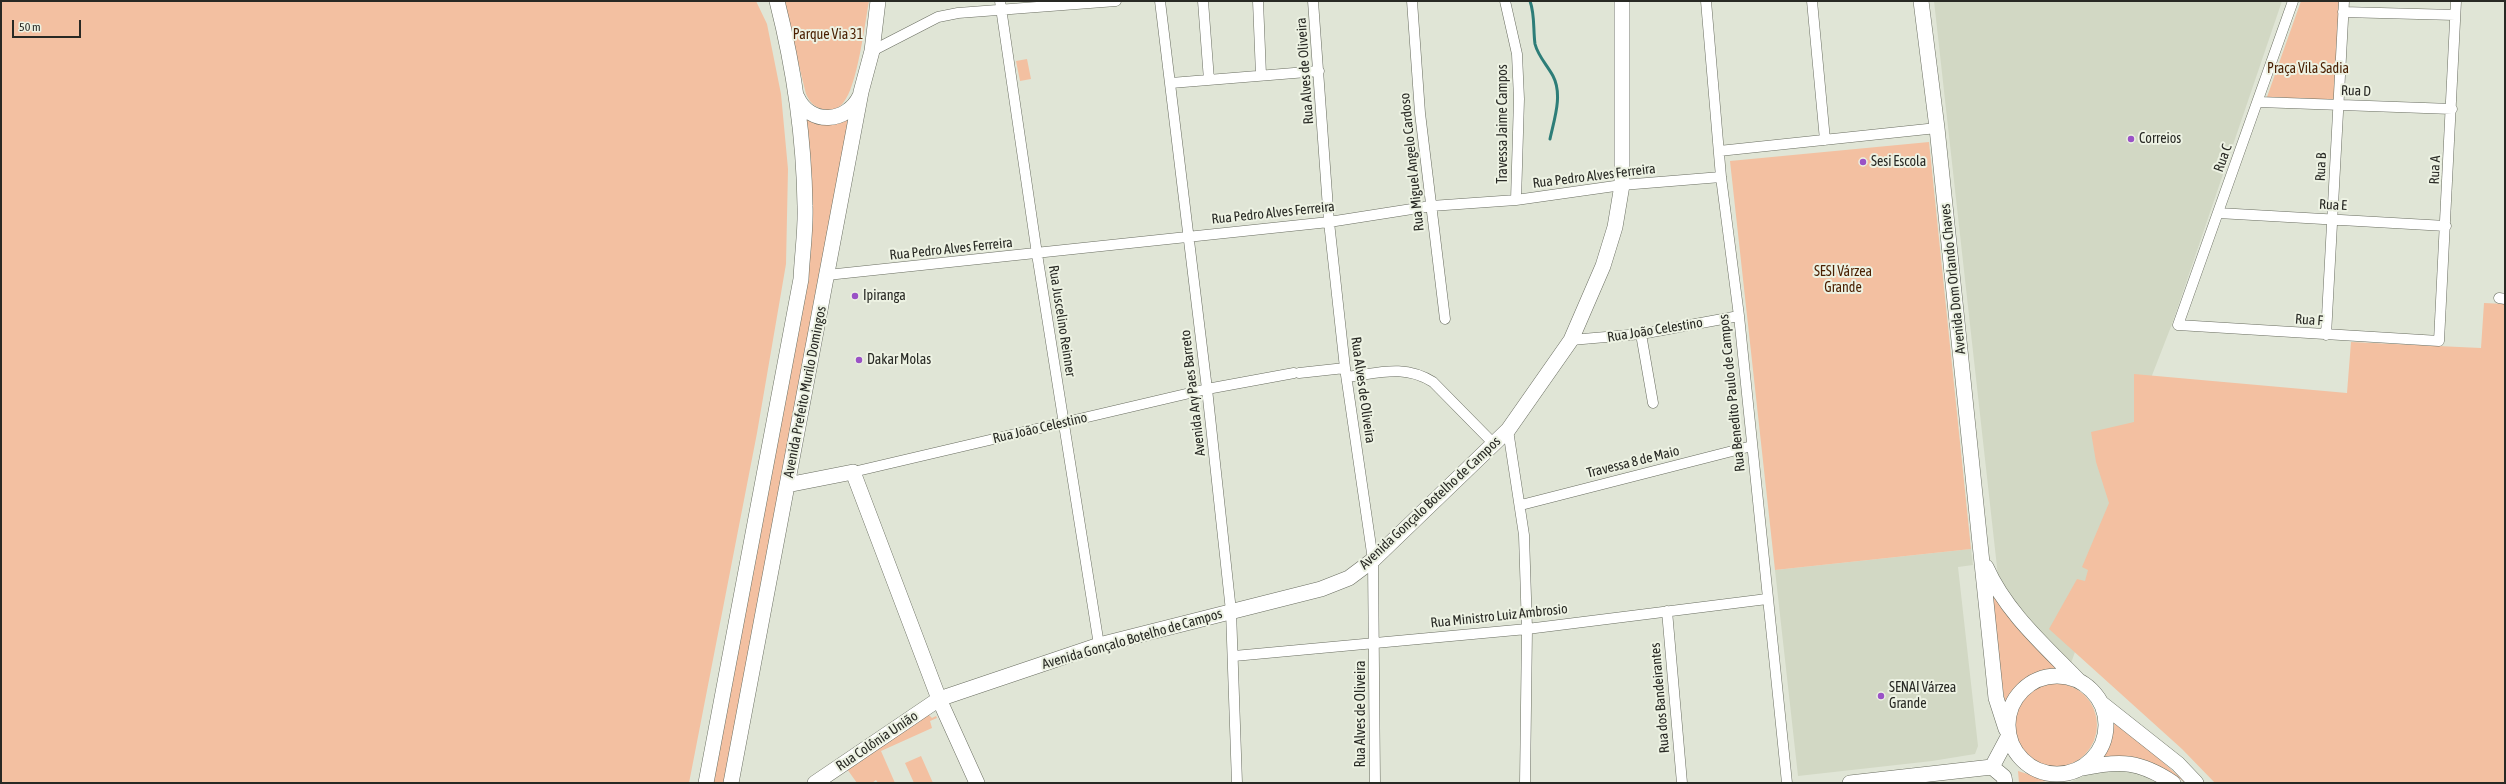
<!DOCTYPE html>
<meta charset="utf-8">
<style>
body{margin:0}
#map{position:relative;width:2506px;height:784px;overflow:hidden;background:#e0e5d6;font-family:"Asap Condensed",sans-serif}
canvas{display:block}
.frame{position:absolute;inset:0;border:2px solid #282924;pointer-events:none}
.scale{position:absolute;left:12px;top:20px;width:69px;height:18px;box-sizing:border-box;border:2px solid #282924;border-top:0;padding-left:5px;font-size:12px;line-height:14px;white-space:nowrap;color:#282924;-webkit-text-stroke:3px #edf2e3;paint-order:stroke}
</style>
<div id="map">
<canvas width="2506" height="784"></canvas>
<div class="frame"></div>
<div class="scale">50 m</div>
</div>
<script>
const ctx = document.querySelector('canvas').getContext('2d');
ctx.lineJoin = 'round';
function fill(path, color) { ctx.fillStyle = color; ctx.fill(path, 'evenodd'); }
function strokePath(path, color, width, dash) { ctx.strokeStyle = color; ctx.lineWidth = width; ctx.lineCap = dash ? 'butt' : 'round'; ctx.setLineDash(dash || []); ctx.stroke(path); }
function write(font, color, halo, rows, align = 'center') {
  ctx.font = font + ' "Asap Condensed",sans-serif'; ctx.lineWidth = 4; ctx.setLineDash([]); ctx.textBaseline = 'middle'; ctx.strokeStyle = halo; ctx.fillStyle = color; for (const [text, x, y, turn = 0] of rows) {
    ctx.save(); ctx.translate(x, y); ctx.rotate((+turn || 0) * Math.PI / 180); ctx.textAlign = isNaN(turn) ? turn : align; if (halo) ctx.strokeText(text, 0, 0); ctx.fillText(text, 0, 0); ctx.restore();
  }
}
fill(new Path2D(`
 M1934,1H2282L2172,324L2144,396L2163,404L2070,666L1999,585Z
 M1971,549L1973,565L1958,567L1978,746L1975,754L1932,761L1798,776L1775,570Z
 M2110,769L2135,772L2158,783H2068L2088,774Z`), '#d2d8c4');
fill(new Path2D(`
 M1,1H756L767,24L781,94L788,169L786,264L757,433L689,783H1Z
 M783,1H869C865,23 857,88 843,103C839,108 833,110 827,110C816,109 810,103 806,94Z
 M2301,1H2340L2335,100L2267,97Z
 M1027,59L1031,79L1020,81L1016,61Z
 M805,116C819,126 834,128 849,119L725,783H711L796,332Z
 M1929,142L1971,549L1775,570L1730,161Z
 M2484,303L2505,304V783H2215L2182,749L2049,629L2077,579L2085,581L2088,570L2082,567L2109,503L2096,462L2091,432L2134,422V374L2347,393L2351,342L2481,348Z
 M1986,583L2063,671C2036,669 2019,680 2005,703Z
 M2013 725a42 42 0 1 1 84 0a42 42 0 1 1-84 0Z
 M928,714L932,718L936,716L937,718L930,721L932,728L881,751L895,783H878L876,780L872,783H857L847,769Z
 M2110,714L2186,783L2176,776L2095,760C2107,746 2112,732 2110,714Z
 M921,756L933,783H914L905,763Z
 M2018,771L2050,781L2019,783Z`), '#f3c0a1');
strokePath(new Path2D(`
 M1530,1C1535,15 1533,29 1535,44C1538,56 1547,65 1553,76C1563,95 1554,120 1550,139`), '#2d7d78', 3);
const street = new Path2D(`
 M1000,1L1037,254L1099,645
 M1160,1L1207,389L1231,611L1237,783
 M1203,1L1209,80
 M1258,1L1261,75
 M1313,1L1329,222L1345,368L1373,560L1375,783
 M1412,1L1420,113L1445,319
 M1505,1L1517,54L1519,99L1516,200
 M1706,1L1721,177L1739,316L1787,783
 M1812,1L1825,140
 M2293,1L2178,325L2439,341L2456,1
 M2343,12L2455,15
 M872,51L938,17L958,13L1116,1
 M1171,83L1319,71
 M2259,102L2452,109
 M1719,151L1937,128
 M2218,213L2446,226
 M827,275L1329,222L1431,206L1516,200L1622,185L1721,177
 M2499,298L2505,299
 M1641,334L1653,403
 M2326,335L2344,1
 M1571,340L1641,334L1739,316
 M1299,373L1345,368
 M1347,377C1379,373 1404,364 1433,382L1494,444
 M1508,430L1524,535L1527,629L1525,783
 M853,472L1207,389L1294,373
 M1521,505L1752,446
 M1667,611L1682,783
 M1234,656L1527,629L1767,599`);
const secondary = new Path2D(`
 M1921,1L1937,128L1996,698L2006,729
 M797,97C810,126 847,123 860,96
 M787,485L853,472L939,699L977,783
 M1986,567C2006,612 2044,645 2078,680
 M2008 725a49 49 0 1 1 98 0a49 49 0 1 1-98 0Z
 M2101,703L2178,764L2196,783
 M1992,767L2008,737
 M1992,767L2004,777L2005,783
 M2083,768C2121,760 2140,761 2173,783
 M706,783L801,279C802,255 806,230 805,206C804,137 794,68 777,1
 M731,783L861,92L872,51L878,1
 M815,783L939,699L1099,645L1321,589L1349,578L1373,560L1508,430L1571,340L1603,266L1615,227L1622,185V1
 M1850,783L1992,767`);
strokePath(street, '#696d60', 11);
strokePath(secondary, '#696d60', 16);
strokePath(street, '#fff', 10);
strokePath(secondary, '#fff', 15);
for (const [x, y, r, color] of [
 [2131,139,4,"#9a52c6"],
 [1863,162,4,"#9a52c6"],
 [855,296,4,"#9a52c6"],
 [859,360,4,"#9a52c6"],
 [1881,696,4,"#9a52c6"]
]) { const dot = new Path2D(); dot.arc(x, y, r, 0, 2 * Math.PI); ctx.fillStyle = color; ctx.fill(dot); strokePath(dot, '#edf2e3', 1.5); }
write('14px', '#4a1f00', '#edf2e3', [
 ["Parque Via 31",828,35],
 ["Praça Vila Sadia",2308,69],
 ["SESI Várzea",1843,272],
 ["Grande",1843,288]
]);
write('14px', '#282924', '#edf2e3', [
 ["Rua Alves de Oliveira",1305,71,-94],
 ["Rua D",2356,91,2],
 ["Travessa Jaime Campos",1503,124,-90],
 ["Rua C",2223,158,-70],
 ["Rua Miguel Angelo Cardoso",1412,162,-96],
 ["Rua B",2321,167,-87],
 ["Rua A",2435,170,-87],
 ["Rua Pedro Alves Ferreira",1594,176,-7],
 ["Rua E",2333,205,3],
 ["Rua Pedro Alves Ferreira",1273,213,-6],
 ["Rua Pedro Alves Ferreira",951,249,-6],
 ["Avenida Dom Orlando Chaves",1953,279,-96],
 ["Rua F",2309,320,4],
 ["Rua Juscelino Reinner",1062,321,81],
 ["Rua João Celestino",1655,330,-9],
 ["Rua Alves de Oliveira",1363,390,82],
 ["Avenida Prefeito Murilo Domingos",805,392,-79],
 ["Avenida Ary Paes Barreto",1193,393,-97],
 ["Rua Benedito Paulo de Campos",1732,393,-96],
 ["Rua João Celestino",1040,428,-13],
 ["Travessa 8 de Maio",1633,462,-14],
 ["Avenida Gonçalo Botelho de Campos",1430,503,-43],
 ["Rua Ministro Luiz Ambrosio",1499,616,-6],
 ["Avenida Gonçalo Botelho de Campos",1132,639,-16],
 ["Rua dos Bandeirantes",1660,698,-95],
 ["Rua Alves de Oliveira",1361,714,-90],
 ["Rua Colônia União",877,741,-34]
]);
write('14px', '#282924', '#edf2e3', [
 ["Correios",2139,139],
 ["Sesi Escola",1871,162],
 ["Ipiranga",863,296],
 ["Dakar Molas",867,360],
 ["SENAI Várzea",1889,688],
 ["Grande",1889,704]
], 'left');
</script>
